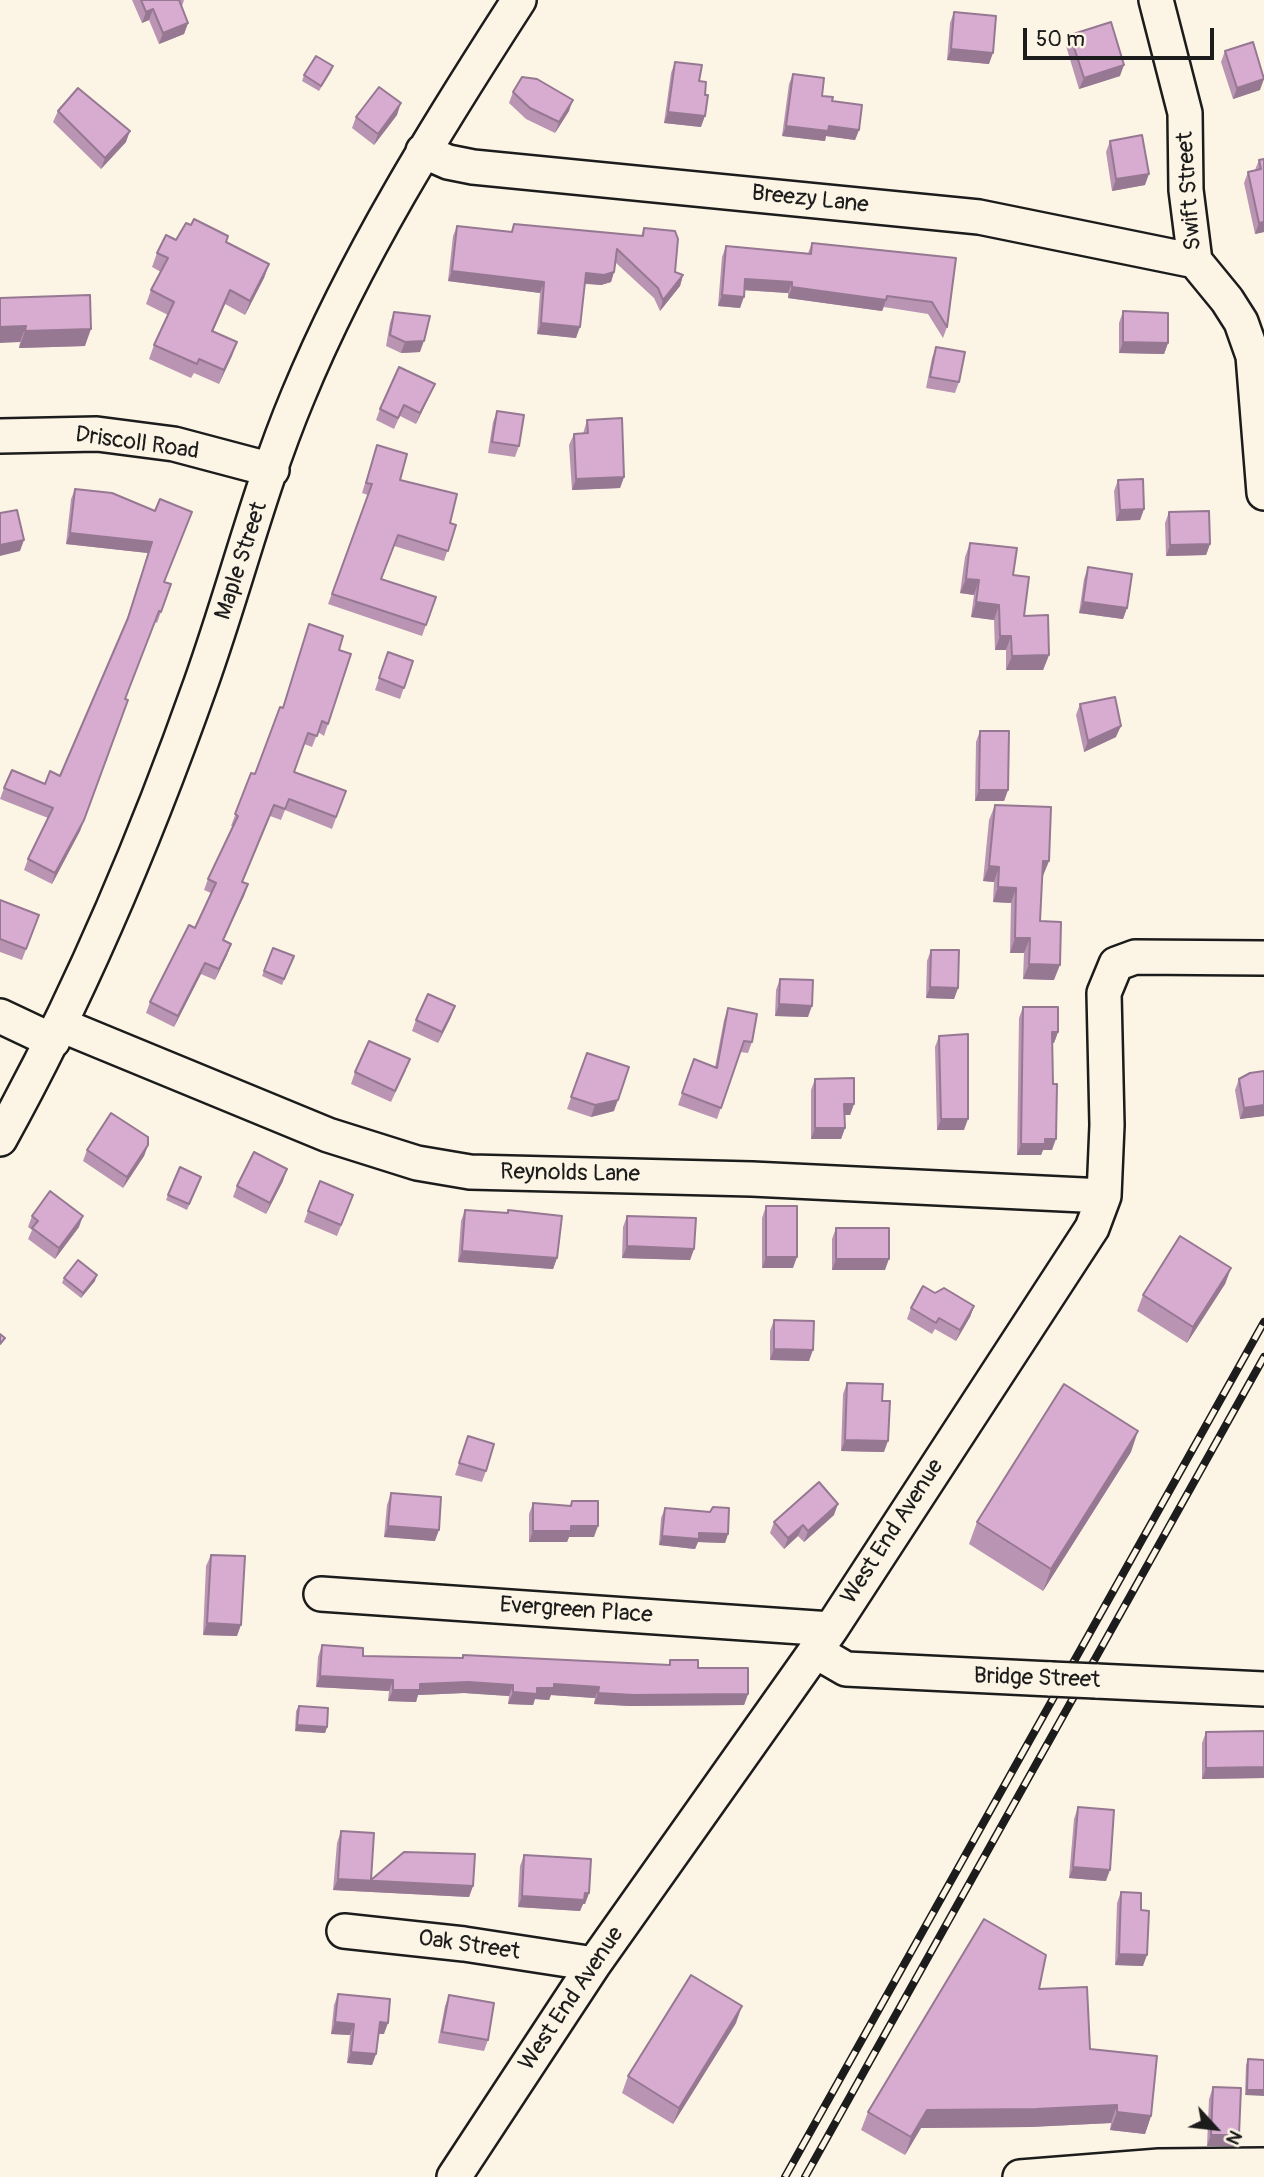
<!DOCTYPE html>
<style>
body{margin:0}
#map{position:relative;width:1264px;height:2177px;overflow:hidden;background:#fcf5e5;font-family:Pangolin,sans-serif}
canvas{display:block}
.north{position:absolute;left:1180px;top:2093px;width:70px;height:70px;-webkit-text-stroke:5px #fcf5e5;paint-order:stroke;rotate:117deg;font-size:19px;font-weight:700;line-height:28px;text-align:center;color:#1c1c1c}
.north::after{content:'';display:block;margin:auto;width:24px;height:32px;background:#1c1c1c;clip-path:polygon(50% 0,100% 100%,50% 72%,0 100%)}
.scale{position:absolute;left:1023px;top:28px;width:191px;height:32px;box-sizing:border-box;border:4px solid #1c1c1c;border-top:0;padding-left:9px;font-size:21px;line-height:24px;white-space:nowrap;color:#1c1c1c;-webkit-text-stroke:5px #fcf5e5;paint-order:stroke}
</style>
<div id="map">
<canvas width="1264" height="2177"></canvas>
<div class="north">N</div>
<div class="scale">50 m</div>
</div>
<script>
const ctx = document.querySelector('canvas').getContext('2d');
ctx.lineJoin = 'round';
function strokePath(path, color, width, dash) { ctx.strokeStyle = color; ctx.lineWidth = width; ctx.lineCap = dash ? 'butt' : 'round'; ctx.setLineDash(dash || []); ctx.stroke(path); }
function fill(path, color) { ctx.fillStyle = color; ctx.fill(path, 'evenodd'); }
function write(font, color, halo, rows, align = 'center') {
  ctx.font = font + ' Pangolin,sans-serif'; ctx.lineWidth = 6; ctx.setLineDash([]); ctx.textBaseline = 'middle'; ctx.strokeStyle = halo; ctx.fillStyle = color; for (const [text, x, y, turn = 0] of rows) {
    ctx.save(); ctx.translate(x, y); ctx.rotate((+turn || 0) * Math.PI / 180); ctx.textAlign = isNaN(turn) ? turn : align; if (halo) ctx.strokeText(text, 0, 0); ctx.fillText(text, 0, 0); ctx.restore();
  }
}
const minor = new Path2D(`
 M1156,0L1185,113L1186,190L1195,261L1227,300L1241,322L1253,356L1264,493
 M423,151L448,162L473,167L979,217L1195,261
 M0,436L97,434L174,444L272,470
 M0,1016L53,1041
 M61,1025L328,1135L417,1163L470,1172L752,1179L1104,1196
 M0,1139C81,993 145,841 201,683C235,588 259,489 298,396C356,256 437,127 519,0
 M321,1594L831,1629
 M815,1651L846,1669L1051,1679
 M1096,1681L1264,1689
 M344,1931L464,1944L594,1964
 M454,2177L594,1964L831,1629L1092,1228L1104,1196L1107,1125L1104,993L1116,964L1135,957L1264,958
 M1020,2177L1159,2166L1264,2165`);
strokePath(minor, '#1c1c1c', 38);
strokePath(minor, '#fcf5e5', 33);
const rail = new Path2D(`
 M785,2177L1264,1322
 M805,2177L1264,1357`);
strokePath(rail, '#1c1c1c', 8);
strokePath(rail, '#fcf5e5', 5, [16]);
const minorBridge = new Path2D(`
 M1051,1679L1096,1681`);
strokePath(minorBridge, '#1c1c1c', 38, []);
strokePath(minorBridge, '#fcf5e5', 33);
fill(new Path2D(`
 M132,0H184L182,6L188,23L184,34L159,44L149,20L142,23Z
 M954,12L989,64L947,60L950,23Z
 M1070,35L1120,76L1079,89L1066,46Z
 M1225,51L1260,90L1233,99L1221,62Z
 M675,62L699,81L701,127L664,123L671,73Z
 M333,66L331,72L319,91L302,81L304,75Z
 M793,74L822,96L832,101L859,130L855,140L826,136L825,141L782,136L789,84Z
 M513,92L569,111L555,133L526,119L509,103Z
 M58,111L126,142L101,169L53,122Z
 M397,115L374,145L352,128L356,117Z
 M1110,141L1145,185L1112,191L1106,152Z
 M1264,159V232L1255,234L1244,183L1248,172L1255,170L1259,160Z
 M514,224L641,236L644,228L675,272L683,275L680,286L660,311L654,298L615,262L614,272L611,282L601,285L585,284L576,338L537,334L540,293L448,281L453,236L457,226L511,232Z
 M191,225L228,236L226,242L269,264L264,278L245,315L225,304L213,331L237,342L219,384L194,373L191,378L149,359L154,345L168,315L146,304L151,290L161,272L152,267L157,253L176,240Z
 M812,243L956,258L947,327L943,338L928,314L884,307L882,311L788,298V293L744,290L740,308L718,306L722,257L726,246L808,253Z
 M0,298L85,346L19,348L20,342Z
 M1123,311L1168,343L1164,354L1119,353V323Z
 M394,312L420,352L401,353L386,346L390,323Z
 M936,347L959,382L955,393L926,388L932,358Z
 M435,384L416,424L400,416L394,429L376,420L380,409Z
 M497,411L519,446L515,457L488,453L493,422Z
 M587,420L624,477L620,488L572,490L569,445L574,434H583Z
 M377,445L400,480L450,523L456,525L444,561L394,546L381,579L436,597L422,636L328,604L368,495L362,493Z
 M1118,480L1144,509L1140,520L1116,521L1114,491Z
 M75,489L155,511L164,582L161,612L157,623L155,622L125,699L80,831L52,884L24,870L28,859L48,818L0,799L4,788L45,784L60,776L126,622L148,553L66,544L71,499Z
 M1169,512L1210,544L1206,555L1166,556L1165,523Z
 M970,543L1013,575L1024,616L1049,655L1043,670H1006V650H995L994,620L971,617L974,595L960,593L965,557Z
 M1088,567L1127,608L1123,619L1079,613L1084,579Z
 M309,624L339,650L328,724L324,736L318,732L312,747L304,744L294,772L346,791L332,829L285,810L281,820L270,816L242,882L248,884L244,896L223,940L231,944L227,955L215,980L201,974L174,1027L146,1013L150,1002L195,928L211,893L204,890L208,879L233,826H231L251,773L255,774L283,708Z
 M388,652L413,661L400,699L375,690Z
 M1080,704L1116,737L1084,752L1076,715Z
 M980,731L1008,790L1004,801H975L976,742Z
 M995,805L1049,861L1042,876L1040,921L1054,980L1023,979L1024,953H1010L1011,903L993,902L994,882L983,881L989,820Z
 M0,900L39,915L22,960L0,952Z
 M273,948L294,956L282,985L262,976Z
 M931,950L958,988L954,999L926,998L927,961Z
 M780,979L808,1017L775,1016L776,990Z
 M1023,1007L1058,1032L1054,1043H1052V1150H1043L1041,1155H1017L1019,1018Z
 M728,1008L752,1042L748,1053L740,1052L717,1119L678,1105L694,1059L715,1067L724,1020Z
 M451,1017L438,1043L412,1031L416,1020Z
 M939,1036L964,1130H937L935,1047Z
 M587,1053L614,1111L591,1117L567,1109Z
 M406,1070L391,1102L351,1084L355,1072Z
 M1264,1071V1116L1240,1119L1235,1090L1239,1079Z
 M815,1079L854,1104L850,1115H845V1128L841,1139H811V1090Z
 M148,1145L144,1156L123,1188L83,1161L87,1150Z
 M283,1181L266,1214L233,1197L237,1186Z
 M199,1183L187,1210L166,1200L168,1195Z
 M349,1206L337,1236L304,1222L308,1211Z
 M766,1206L793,1268H762V1218Z
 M465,1210L507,1213L508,1210L557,1258L553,1269L458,1262L461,1221Z
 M32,1216L79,1227L55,1259L28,1239L32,1230L28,1227Z
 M627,1216L694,1249L690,1260L622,1258L623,1227Z
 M836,1228L885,1270H832V1239Z
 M1231,1268L1225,1284L1187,1343L1137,1311L1143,1295Z
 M64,1278L95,1281L81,1298L62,1283Z
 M974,1306L970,1317L956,1341L935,1329L932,1334L907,1319L911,1308Z
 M774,1320L809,1361L770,1360V1331Z
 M847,1383L882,1401L884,1452L841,1451L843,1394Z
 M468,1436L486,1471L482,1482L455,1475Z
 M1131,1452L1043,1591L969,1544L977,1522Z
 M391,1493L435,1541L384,1537L387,1505Z
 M572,1501L594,1537H569L567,1542H529V1514L533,1503L570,1506Z
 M665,1508L728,1534L725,1543L698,1542L695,1549L659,1545L661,1518Z
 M834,1515L804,1542L798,1536L784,1549L770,1533L774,1522Z
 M211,1555L237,1636L203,1635L206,1566Z
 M322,1645L363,1656L461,1658L463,1655L669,1665L670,1660L698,1668L748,1694L744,1705L630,1706L594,1704L595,1698L551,1695L549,1700L535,1699L533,1705L508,1704L509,1696L464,1693L418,1695L416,1702L388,1701L389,1691L316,1687L318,1657Z
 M299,1706L327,1727L325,1733L295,1731L296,1711Z
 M1264,1731V1778L1202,1779V1743L1206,1732Z
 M1078,1807L1106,1881L1069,1878L1074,1819Z
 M341,1831L371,1880L473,1886L469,1897L333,1890L337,1843Z
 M524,1855L589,1893L585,1904H583L580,1911L518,1907L520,1866Z
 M1121,1892L1141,1910L1143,1966L1115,1965L1117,1903Z
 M1039,1989L1090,2049L1151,2116L1145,2134L1110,2130L1111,2123L1030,2127L921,2128L905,2155L861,2130L868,2112Z
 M338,1994L384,2034H378L376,2054L372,2065L347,2063L350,2035L331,2034L334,2005Z
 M449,1995L488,2040L484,2051L438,2043L445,2006Z
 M736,2023L673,2124L622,2093L628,2076Z
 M1248,2059L1264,2060L1245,2095L1246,2065Z
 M1213,2087L1235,2146H1207L1209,2099Z`), '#b994b3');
fill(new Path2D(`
 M153,9L149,20L142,23L146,12Z
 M188,23L184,34L159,44L163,33Z
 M951,49L993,53L989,64L947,60Z
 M1124,65L1120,76L1079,89L1084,78Z
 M1264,79L1260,90L1233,99L1237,88Z
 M573,100L569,111L555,133L559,122Z
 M401,103L397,115L374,145L378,134Z
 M668,112L705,116L701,127L664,123Z
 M786,126H829L859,130L855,140L826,136L825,141L782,136Z
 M130,131L126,142L101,169L105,158Z
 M1149,174L1145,185L1112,191L1116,179Z
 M1264,222V232L1255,234L1259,223Z
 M269,264L264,278L245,315L250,301Z
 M452,271L544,282L540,293L448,281Z
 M614,272L611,282L601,285L582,283L586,273Z
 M683,275L680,286L660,311L663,300Z
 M745,279L792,282L788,293L741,290Z
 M792,287L886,300L882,311L788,298Z
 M230,290L225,304L207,345L212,331Z
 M722,295L744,297L740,308L718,306Z
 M541,323L580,327L576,338L537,334Z
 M26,326L20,342L0,343V327Z
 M91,329L85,346L19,348L25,331Z
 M424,341L420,352L401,353L405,342Z
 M237,342L232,356L219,384L224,370Z
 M1123,342L1168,343L1164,354L1119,353Z
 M435,384L430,395L416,424L420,413Z
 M624,477L620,488L572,490L576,479Z
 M1144,509L1140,520L1116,521L1120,510Z
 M70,533L152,542L148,553L66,544Z
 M24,540L20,551L0,556V545Z
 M1210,544L1206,555L1166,556L1170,545Z
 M966,579L979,580L974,595L960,593Z
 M976,602L999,605L994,620L971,617Z
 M1083,602L1127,608L1123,619L1079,613Z
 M1000,636H1011L1006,650H995Z
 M1049,655L1043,670H1006L1012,656Z
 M128,700L80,831L52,884L55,873Z
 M1121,726L1116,737L1084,752L1088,741Z
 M979,790H1008L1004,801H975Z
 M1043,861H1049L1043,876H1038Z
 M989,866L999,867L994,882L983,881Z
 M248,884L244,896L218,951L223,940Z
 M998,887L1016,888L1011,903L993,902Z
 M1015,938H1030L1024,953H1010Z
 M231,944L227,955L215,980L219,969Z
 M205,963L201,974L174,1027L178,1016Z
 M1029,964L1060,965L1054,980L1023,979Z
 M930,987L958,988L954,999L926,998Z
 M779,1004L812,1006L808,1017L775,1016Z
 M455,1006L451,1017L438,1043L442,1032Z
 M1052,1032H1058L1054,1043H1048Z
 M618,1100L614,1111L591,1117L595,1105Z
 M844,1104H854L850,1115H840Z
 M1264,1105V1116L1240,1119L1244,1108Z
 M941,1119H968L964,1130H937Z
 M815,1128H845L841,1139H811Z
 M1045,1139H1056L1052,1150H1043L1041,1155H1017L1021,1144Z
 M148,1145L144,1156L123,1188L127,1177Z
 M287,1169L283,1181L266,1214L270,1203Z
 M83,1216L79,1227L55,1259L59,1248Z
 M627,1246L694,1249L690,1260L622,1258Z
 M462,1251L557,1258L553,1269L458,1262Z
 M766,1257H797L793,1268H762Z
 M836,1259H889L885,1270H832Z
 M1231,1268L1225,1284L1187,1343L1193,1327Z
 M97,1275L95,1281L81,1298L83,1293Z
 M974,1306L970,1317L956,1341L960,1330Z
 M774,1349L813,1350L809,1361L770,1360Z
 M1138,1431L1131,1452L1043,1591L1051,1569Z
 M845,1440L888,1441L884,1452L841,1451Z
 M838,1504L834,1515L804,1542L808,1531Z
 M803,1525L798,1536L784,1549L788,1538Z
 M388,1526L439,1530L435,1541L384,1537Z
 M571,1526H598L594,1537H569L567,1542H529L533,1531Z
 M699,1533L728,1534L725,1543L698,1542L695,1549L659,1545L662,1536Z
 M207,1623L241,1625L237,1636L203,1635Z
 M320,1676L393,1680L389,1691L316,1687Z
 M468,1682L513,1685L509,1696L464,1693L418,1695L416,1702L388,1701L393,1690L420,1684Z
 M554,1684L599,1687L595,1698L551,1695L549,1700L535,1699L533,1705L508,1704L513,1692Z
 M598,1693L748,1694L744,1705L630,1706L594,1704Z
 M297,1725L327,1727L325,1733L295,1731Z
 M1264,1767V1778L1202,1779L1206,1768Z
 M1073,1867L1110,1870L1106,1881L1069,1878Z
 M338,1879L473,1886L469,1897L333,1890Z
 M585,1893H589L585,1904H583L580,1911L518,1907L522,1896Z
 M1119,1954L1147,1955L1143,1966L1115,1965Z
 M742,2006L736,2023L673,2124L679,2108Z
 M335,2022L354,2024L350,2035L331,2034Z
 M380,2022L388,2023L384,2034H376Z
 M351,2052L376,2054L372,2065L347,2063Z
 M1247,2090H1264V2096L1245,2095Z
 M1117,2105L1111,2123L1030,2127L921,2128L905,2155L911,2137L927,2110Z
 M1117,2112L1151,2116L1145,2134L1110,2130Z
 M1211,2135H1239L1235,2146H1207Z`), '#967892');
const building = new Path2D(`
 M141,0H179L188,23L163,33L153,9L146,12Z
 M954,12L996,16L993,53L951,49Z
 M1111,22L1124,65L1084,78L1070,35Z
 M1253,42L1264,79L1237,88L1225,51Z
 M316,56L333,66L321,86L304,75Z
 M675,62L702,65L699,81L706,82L705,95H708L705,116L668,112Z
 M793,74L824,78L822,96L833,97L832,101L862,105L859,130L829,126L828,131L786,126Z
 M522,77L537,79L573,100L559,122L530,108L513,92Z
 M379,87L401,103L378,134L356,117Z
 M78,88L130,131L105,158L58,111Z
 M1142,135L1149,174L1116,179L1110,141Z
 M1264,159V222L1259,223L1248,172L1261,169L1259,160Z
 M194,219L228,236L226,242L269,264L250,301L230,290L212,331L237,342L224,370L199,359L197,364L154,345L174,302L151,290L168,258L157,253L166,235L176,240L186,223L191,225Z
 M514,224L643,236L644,228L675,231L678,239L675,272L683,275L663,300L658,288L617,249L614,272L604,275L586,273L580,327L541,323L544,282L452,271L457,226L512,232Z
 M812,243L956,258L947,327L932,302L887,296L886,300L792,287V282L745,279L744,297L722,295L726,246L811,254Z
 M90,295L91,329L25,331L26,326L0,327V298Z
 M1123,311L1168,313V343L1123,342Z
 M394,312L430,316L424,341L405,342L390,335Z
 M936,347L965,352L959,382L930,377Z
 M399,367L435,384L420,413L404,405L398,418L380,409Z
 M497,411L524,415L519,446L492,442Z
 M622,418L624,477L576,479L574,434L588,433L587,420Z
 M377,445L407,454L400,480L457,494L450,523L456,525L448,551L398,535L381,579L436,597L426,625L332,594L372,484L366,483Z
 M1143,479L1144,509L1120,510L1118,480Z
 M75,489L112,493L155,511L160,499L192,512L164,582L171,584L161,612L159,611L125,699L128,700L84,820L55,873L28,859L53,808L4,788L12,770L45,784L50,771L60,776L128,618L152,542L70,533Z
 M17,510L24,540L0,545V513Z
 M1209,511L1210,544L1170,545L1169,512Z
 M970,543L1017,548L1013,575L1029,577L1024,616L1048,615L1049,655L1012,656L1011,636H1000L999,605L976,602L979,580L966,579Z
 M1088,567L1132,574L1127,608L1083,602Z
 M309,624L343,636L339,650L351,654L328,724L322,721L317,736L308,733L294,772L346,791L336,817L289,799L285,809L274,805L242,882L248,884L223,940L231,944L219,969L205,963L178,1016L150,1002L189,925L195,928L216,883L208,879L238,816L235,814L251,773L255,774L280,707L283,708Z
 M388,652L413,661L404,688L379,678Z
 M1115,697L1121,726L1088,741L1080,704Z
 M980,731H1009L1008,790H979Z
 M995,805L1051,807L1049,861H1043L1040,921L1061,922L1060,965L1029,964L1030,938H1015L1016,888L998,887L999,867L989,866Z
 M0,900L39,915L26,949L0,939Z
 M273,948L294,956L284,979L264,971Z
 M931,950H959L958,988L930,987Z
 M780,979L813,980L812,1006L779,1004Z
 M428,994L455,1006L442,1032L416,1020Z
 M1023,1007H1058V1032H1052L1053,1084H1057L1056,1139H1045V1144H1021Z
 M728,1008L757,1014L752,1042L744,1041L721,1108L682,1093L694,1059L717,1068Z
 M968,1034V1119H941L939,1036Z
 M369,1041L410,1059L395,1091L355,1072Z
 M587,1053L629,1067L618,1100L595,1105L571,1097Z
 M1264,1071V1105L1244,1108L1239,1079L1250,1073Z
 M854,1078V1104H844L845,1128H815V1079Z
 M111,1113L148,1137V1145L127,1177L87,1150Z
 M254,1152L287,1169L270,1203L237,1186Z
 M180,1167L201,1177L189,1204L168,1195Z
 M320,1181L353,1195L341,1225L308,1211Z
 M50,1191L83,1216L59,1248L32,1228L38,1221L32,1216Z
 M766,1206H797V1257H766Z
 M465,1210L508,1213V1210L562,1216L557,1258L462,1251Z
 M627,1216L696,1218L694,1249L627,1246Z
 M836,1228H889V1259H836Z
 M1180,1236L1231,1268L1193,1327L1143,1295Z
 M78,1260L97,1275L83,1293L64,1278Z
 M923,1286L935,1293L944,1288L974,1306L960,1330L939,1318L936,1323L911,1308Z
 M774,1320L814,1321L813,1350L774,1349Z
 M0,1334L5,1338L0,1344Z
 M847,1383L883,1384L882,1401H890L888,1441L845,1440Z
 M1064,1384L1138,1431L1051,1569L977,1522Z
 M468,1436L494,1444L486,1471L459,1463Z
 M819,1482L838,1504L808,1531L803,1525L788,1538L774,1522Z
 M391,1493L441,1497L439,1530L388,1526Z
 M572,1501H598V1526H571V1531H533V1503L571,1506Z
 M713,1507L729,1508L728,1534L699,1533V1539L662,1536L665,1508L710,1512Z
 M211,1555L245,1556L241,1625L207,1623Z
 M322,1645L363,1648V1656L463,1658V1655L670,1665V1660H698V1668H748V1694L634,1695L598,1693L599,1687L554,1684V1688H537V1694L513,1692V1685L468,1682L420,1684V1690H393V1680L320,1676Z
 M299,1706L328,1708L327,1727L297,1725Z
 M1264,1731V1767L1206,1768V1732Z
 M1078,1807L1114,1810L1110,1870L1073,1867Z
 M341,1831L374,1833L371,1880L404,1852L475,1854L473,1886L338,1879Z
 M524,1855L591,1859L589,1893H585L584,1900L522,1896Z
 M1121,1892L1141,1893V1910L1149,1911L1147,1955L1119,1954Z
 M984,1919L1046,1955L1039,1989L1087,1987L1090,2049L1157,2056L1151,2116L1117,2112V2105L1036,2109L927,2110L911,2137L868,2112Z
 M691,1975L742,2006L679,2108L628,2076Z
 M338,1994L390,1999L388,2023L380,2022L376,2054L351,2052L354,2024L335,2022Z
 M449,1995L494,2003L488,2040L442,2032Z
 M1248,2059L1264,2060V2090H1247Z
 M1213,2087L1241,2088L1239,2135H1211Z`);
fill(building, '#d7acd0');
strokePath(building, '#967892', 2);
write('23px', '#1c1c1c', '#fcf5e5', [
 ["Swift Street",1190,191,-94],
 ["Breezy Lane",810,200,6],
 ["Driscoll Road",137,444,8],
 ["Maple Street",242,561,-72],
 ["Reynolds Lane",570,1174,1],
 ["West End Avenue",893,1532,-57],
 ["Evergreen Place",576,1611,4],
 ["Bridge Street",1037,1679,2],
 ["Oak Street",469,1946,8],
 ["West End Avenue",572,1999,-56]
]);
</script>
